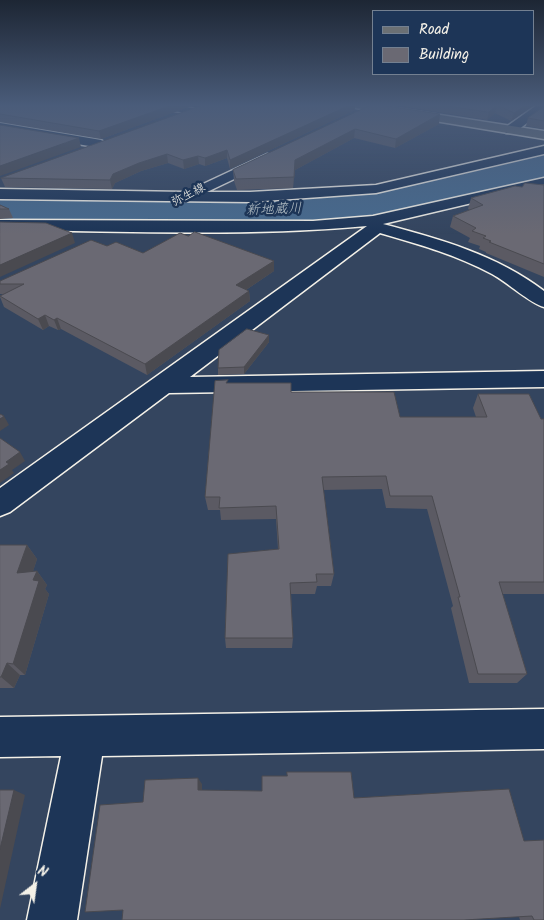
<!DOCTYPE html>
<meta charset="utf-8">
<style>
body{margin:0}
#map{position:relative;width:544px;height:920px;overflow:hidden;background:#34455f;font-family:Kalam,sans-serif}
canvas{display:block}
.legend{position:absolute;left:372px;top:10px;width:162px;height:65px;box-sizing:border-box;background:#1d3557;border:1px solid #738091;margin:0;padding:6px 9px;list-style:none;font-size:15px;color:#f4f1e8}
.legend li{display:flex;align-items:center;gap:10px;height:25px}
.legend b{width:25px;border:1px solid #738091}
.north{position:absolute;left:10px;top:860px;width:50px;height:50px;-webkit-text-stroke:4px #1d3557;paint-order:stroke;rotate:30deg;font-size:14px;font-weight:700;line-height:20px;text-align:center;color:#f4f1e8}
.north::after{content:'';display:block;margin:auto;width:18px;height:22px;background:#f4f1e8;clip-path:polygon(50% 0,100% 100%,50% 72%,0 100%)}
</style>
<div id="map">
<canvas width="544" height="920"></canvas>
<ul class="legend">
<li><b style="height:6px;background:#6b7074"></b>Road</li>
<li><b style="height:14px;background:#6a6973"></b>Building</li>
</ul>
<div class="north">N</div>
</div>
<script>
const ctx = document.querySelector('canvas').getContext('2d');
ctx.lineJoin = 'round';
function fill(path, color) { ctx.fillStyle = color; ctx.fill(path, 'evenodd'); }
function strokePath(path, color, width, dash) { ctx.strokeStyle = color; ctx.lineWidth = width; ctx.lineCap = dash ? 'butt' : 'round'; ctx.setLineDash(dash || []); ctx.stroke(path); }
function write(font, color, halo, rows, align = 'center') {
  ctx.font = font + ' Kalam,"Klee One",sans-serif'; ctx.lineWidth = 5; ctx.setLineDash([]); ctx.textBaseline = 'middle'; ctx.strokeStyle = halo; ctx.fillStyle = color; for (const [text, x, y, turn = 0] of rows) {
    ctx.save(); ctx.translate(x, y); ctx.rotate((+turn || 0) * Math.PI / 180); ctx.textAlign = isNaN(turn) ? turn : align; if (halo) ctx.strokeText(text, 0, 0); ctx.fillText(text, 0, 0); ctx.restore();
  }
}
fill(new Path2D(`
 M544,155V177C472,195 400,215 325,221C217,230 108,223 0,220V196C108,198 217,205 325,197C399,191 472,172 544,155Z`), '#476a8e');
const minor = new Path2D(`
 M152,105H176L196,109L198,111L192,114L157,108Z
 M537,105H544V110L514,133H506L504,130L506,127Z
 M0,123L101,140L107,144L101,148L0,131Z
 M544,146V154L376,193L250,202L0,199V189L186,192L267,154L272,155L274,158L272,161L207,192H250L376,185Z
 M544,178V186L383,224C440,239 497,255 544,291V307C531,304 507,282 492,274C457,255 418,244 380,233L190,377L544,371V387L169,393L10,512L0,516V488L367,226C245,237 122,231 0,230V220L313,221L373,216Z
 M544,709V749L102,756L77,920H27L61,756L0,757V717Z`);
const major = new Path2D(`
 M351,105H376L544,131V139L356,108Z`);
strokePath(minor, '#f4f1e8', 3);
strokePath(major, '#f4f1e8', 3);
fill(minor, '#1d3557');
fill(major, '#6b7074');
fill(new Path2D(`
 M0,105H194L101,139L0,122Z
 M371,105L439,124L395,148L354,138L295,170L293,188L237,190L234,181L233,170Z
 M394,105H534L511,121L495,113L487,120Z
 M544,107V129L526,126L528,118Z
 M355,110L230,169L227,158L205,166L199,164L184,169L168,163L141,171L115,183L112,189L5,187L1,178Z
 M544,184V277L486,253V252L479,249L480,246L468,242L470,238L450,227L453,216L470,210L468,209L471,198L522,187Z
 M0,205L9,209L13,218L0,219Z
 M188,236L274,261V271L246,290L249,291L250,301L147,375L61,329L58,330L49,326L43,330L4,307L0,297V296L4,294H0V281L107,246L143,253Z
 M269,335V342L244,374L218,375V368Z
 M229,383L291,392L400,417H476L473,408L478,394L541,419H544V594H502L527,674L517,683H469L451,608L453,606L427,509L386,508L382,489L323,490L334,574L331,586H317L315,594H291L293,638L292,648H226L225,638L278,549L276,519L221,520L220,510H208L205,497Z
 M0,545H27L37,559L33,571H37L47,585L45,589L49,594L25,675H20L14,688H0Z
 M287,772L354,798L544,920H520L519,917L143,802L202,784V790L262,791L287,776Z`), '#5b5a63');
fill(new Path2D(`
 M172,105H194L101,139L99,131Z
 M349,105H355V110L230,169V160Z
 M497,105L495,113L487,120L489,112Z
 M526,105H534L511,121L514,113Z
 M440,114L439,124L395,148L396,139Z
 M355,129L354,138L295,170L293,188L295,160Z
 M79,138L81,147L0,176V166Z
 M227,150V158L205,166V158Z
 M167,154L168,163L141,171L115,183L112,189L110,180L113,174L139,163Z
 M198,156L199,164L184,169L183,160Z
 M72,233L75,243L0,277V265Z
 M274,261V271L237,296L236,285Z
 M249,291L250,301L147,375L145,364Z
 M45,315L49,326L43,330L38,319Z
 M57,318L61,329L58,330L54,320Z
 M269,335V342L244,374V367Z
 M4,416L9,425L0,431V419Z
 M20,452L25,461L12,470L14,473L0,483V470L6,462Z
 M27,545L37,559L28,587L17,573Z
 M37,571L47,585L45,589L49,594L25,675L13,664L33,580Z
 M7,663L20,675L14,688L1,677Z
 M198,778L202,784V796L198,790Z
 M14,790L25,795L0,909V849Z`), '#4a4a50');
const building = new Path2D(`
 M0,105H172L99,131L0,114Z
 M203,105H350L230,160L227,150L205,158L198,156L183,160L167,154L139,163L113,174L110,180L1,178Z
 M371,105H381L440,114L396,139L355,129L295,160L294,177L236,179L233,170Z
 M441,105H526L514,113L497,105L489,112Z
 M544,107V121L528,118Z
 M0,125L79,138L0,166Z
 M525,183L544,185V184V264L489,242L491,241L483,238L486,236L472,231L476,228L453,216L483,205L471,198L515,186L522,187Z
 M0,205L9,209H0Z
 M0,222L46,223L72,233L0,265Z
 M195,232L274,261L236,285L249,291L145,364L57,318L54,320L45,315L38,319L0,296L24,284H0V281L91,240L107,246L116,242L143,253L180,233L188,236Z
 M247,329L269,335L244,367L218,368L219,350Z
 M228,380L226,383H291V392H394L400,417H487L478,394H529L541,419H544V582H499L527,674H478L458,597H460L432,496H390L386,476L322,477L334,574H316L317,582L290,583L293,638H225L228,554L279,549L276,506L219,508L220,497H205L215,381Z
 M0,414L4,416L0,419Z
 M0,438L20,452L6,462L9,464L0,470Z
 M0,545H27L17,573L37,571L33,580L39,581L13,664L7,663L1,677H0Z
 M287,772H351L354,798L509,789L524,841L544,840V920H534L532,916L464,920H122L123,910L85,912L100,805L143,802L145,780L198,778V790L262,791V776H287Z
 M0,790H14L0,849Z`);
fill(building, '#6a6973');
strokePath(building, '#4a4a50', 1);
const sky = ctx.createLinearGradient(0, 0, 0, 234);
sky.addColorStop(0, '#1d2634');
sky.addColorStop(0.45, '#4a5c7a');
sky.addColorStop(1, '#4a5c7a00');
ctx.fillStyle = sky;
ctx.fillRect(0, 0, 544, 234);
write('12px', '#f4f1e8', '#1d3557', [
 ["弥生線",189,196,-27]
]);
write('italic 14px', '#b7c2c8', '#1d3557', [
 ["新地蔵川",274,211,-2]
]);
</script>
